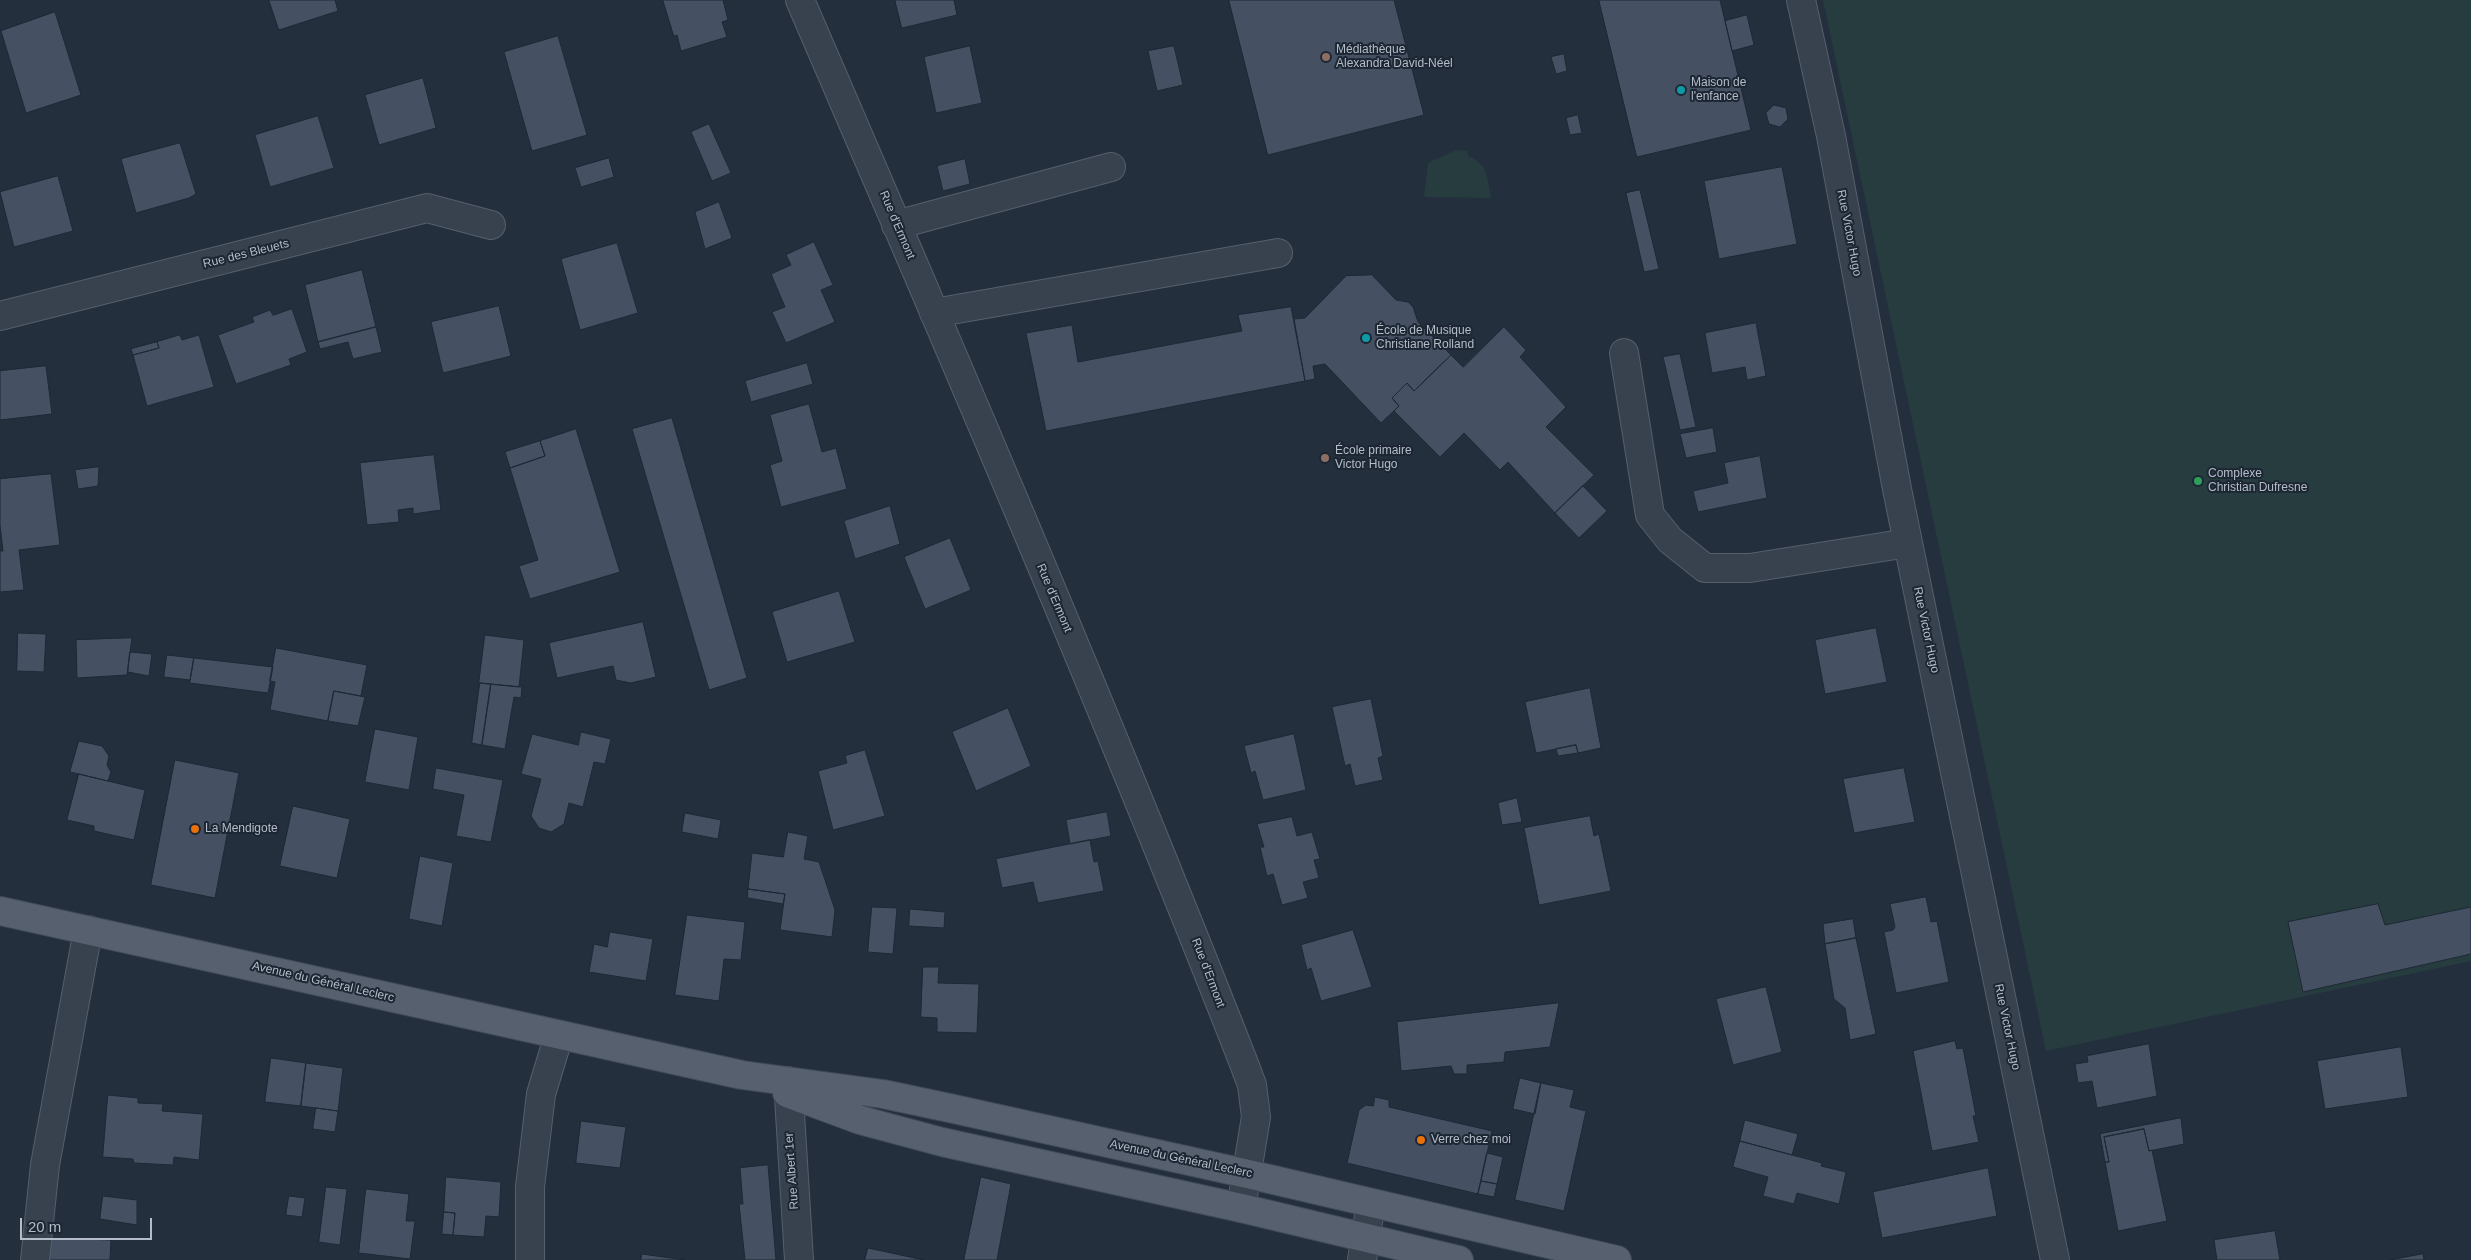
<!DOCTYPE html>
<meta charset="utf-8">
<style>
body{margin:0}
#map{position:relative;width:2471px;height:1260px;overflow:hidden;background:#242f3e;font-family:Helvetica,sans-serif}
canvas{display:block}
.scale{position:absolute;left:20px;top:1218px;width:132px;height:22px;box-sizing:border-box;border:2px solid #b4bcc9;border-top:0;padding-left:6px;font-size:15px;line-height:18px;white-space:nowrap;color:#b4bcc9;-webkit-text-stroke:4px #1d2633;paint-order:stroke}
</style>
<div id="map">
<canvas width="2471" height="1260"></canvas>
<div class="scale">20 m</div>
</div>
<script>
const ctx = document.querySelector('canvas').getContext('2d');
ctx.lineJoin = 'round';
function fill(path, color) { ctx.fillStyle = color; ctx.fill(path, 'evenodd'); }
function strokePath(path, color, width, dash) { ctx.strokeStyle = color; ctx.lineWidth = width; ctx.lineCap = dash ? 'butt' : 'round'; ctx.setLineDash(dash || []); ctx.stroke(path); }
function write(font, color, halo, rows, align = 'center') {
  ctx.font = font + ' Helvetica,sans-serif'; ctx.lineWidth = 4; ctx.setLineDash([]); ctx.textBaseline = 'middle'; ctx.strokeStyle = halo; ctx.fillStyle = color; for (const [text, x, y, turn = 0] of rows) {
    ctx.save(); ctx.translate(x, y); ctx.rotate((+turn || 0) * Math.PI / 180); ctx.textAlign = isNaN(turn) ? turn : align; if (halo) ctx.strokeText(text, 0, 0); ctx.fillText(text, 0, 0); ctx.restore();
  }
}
fill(new Path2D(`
 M1823,0H2471V961L2046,1051Z
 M1456,150L1467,151L1469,157C1488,162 1488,181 1491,198L1424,197L1428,163Z`), '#263c3f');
const building = new Path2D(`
 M269,0H335L338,11L279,30Z
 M663,0H723L728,20L722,22L727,37L681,51L677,35L674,36Z
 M895,0H954L957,15L902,28Z
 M1229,0H1394L1424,115L1268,155Z
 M1599,0H1720L1751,130L1637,157Z
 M55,12L81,95L26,113L1,31Z
 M1747,15L1754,45L1732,51L1725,21Z
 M558,36L587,135L532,151L504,52Z
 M970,46L982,103L936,113L924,57Z
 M1174,46L1183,85L1157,91L1148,51Z
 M1564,54L1567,71L1556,74L1551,57Z
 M423,78L436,128L379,145L365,95Z
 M1774,105L1786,108L1788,119L1780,127L1769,124L1766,113Z
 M1578,115L1582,133L1570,135L1566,118Z
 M318,116L334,168L270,187L255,135Z
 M709,124L731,173L712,181L691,132Z
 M180,143L196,194L189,198L136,213L121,159Z
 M609,158L614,177L581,187L575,168Z
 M965,159L970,184L943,191L937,166Z
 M1782,167L1797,244L1719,259L1704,181Z
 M58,176L73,231L14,247L0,192Z
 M1640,190L1659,269L1644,272L1626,193Z
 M719,202L732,238L705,249L695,212Z
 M814,242L833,285L821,290L835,322L786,343L772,312L785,307L771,274L791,265L786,255Z
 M617,243L638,313L580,330L561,259Z
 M362,270L376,327L318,342L305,285Z
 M1372,275L1396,300L1408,302L1413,307L1418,322L1451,355L1414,391L1407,383L1392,398L1399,406L1381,423L1325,364L1313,366L1315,379L1305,381L1294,319L1305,318L1346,276Z
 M499,306L511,356L443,373L431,322Z
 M1291,307L1305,381L1046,431L1026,333L1072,325L1078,362L1242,331L1238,315Z
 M292,309L307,352L289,359L291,365L236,384L218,335L254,322L252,317L270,310L273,315Z
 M1756,323L1766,376L1747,380L1745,367L1712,373L1705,333Z
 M376,327L382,352L353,359L348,342L320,349L318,342Z
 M1504,327L1526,350L1520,357L1566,407L1546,427L1594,475L1555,513L1508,462L1500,470L1464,433L1440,457L1394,411L1399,406L1392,398L1407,383L1414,391L1451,355L1463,367Z
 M180,335L182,340L199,335L214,387L147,406L133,355L159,348L157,342Z
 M157,342L159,348L133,355L131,349Z
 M1680,354L1696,427L1680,430L1663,357Z
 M807,363L813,384L751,402L745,381Z
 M46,366L52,414L0,420V371Z
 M809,404L822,452L836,448L847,489L781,507L770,465L782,461L770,415Z
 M672,418L747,678L709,690L632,429Z
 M1713,428L1717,452L1686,458L1680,434Z
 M576,429L620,572L530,599L519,566L538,560L510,468L545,456L540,441Z
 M540,441L545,456L510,468L505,452Z
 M434,455L441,510L413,514V508L398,510L399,522L367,525L360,463Z
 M1760,456L1767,498L1698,512L1693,491L1728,483L1724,463Z
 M99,467L98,486L78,489L75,470Z
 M51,474L60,545L19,550L24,590L0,592V551H3L0,525V479Z
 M1583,486L1607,511L1579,538L1555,513Z
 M890,506L900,544L855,559L844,521Z
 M950,538L971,590L925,609L904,557Z
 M839,591L855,642L787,662L772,612Z
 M643,622L656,677L631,683L616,680L613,666L557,678L549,643Z
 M1876,628L1887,682L1825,694L1815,640Z
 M18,633L46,634L44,672L17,671Z
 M485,635L524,640L519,687L479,683Z
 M132,638L127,675L77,678L76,640Z
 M276,648L367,665L361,696L334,691L328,721L270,710L275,682L270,681Z
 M130,652L152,654L149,676L128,672Z
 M167,655L194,658L190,680L164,677Z
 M194,658L273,667L268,693L190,683Z
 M480,683L491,684L482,745L472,743Z
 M491,684L522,687L521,698L514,697L505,749L482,745Z
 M1590,688L1601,748L1578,753L1576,745L1536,753L1525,702Z
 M334,691L365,697L358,726L328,721Z
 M1371,699L1383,756L1378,758L1383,780L1355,786L1350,764L1345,766L1332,707Z
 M1008,708L1031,766L976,791L952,732Z
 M375,729L418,737L409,790L365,782Z
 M581,732L611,739L605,764L594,762L583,807L569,803L564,824L551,832L539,828L531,816L541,779L521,774L532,734L578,745Z
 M1294,734L1306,790L1263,800L1255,771L1251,773L1244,746Z
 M79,741L102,746L109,756L107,765L111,772L108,781L70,772Z
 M1576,745L1578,753L1558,756L1556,749Z
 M865,750L885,816L833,830L818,771L847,763L845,756Z
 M175,760L239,773L215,898L151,885Z
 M436,768L503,780L491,842L456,836L464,795L433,789Z
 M1904,768L1915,822L1854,833L1843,779Z
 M79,774L145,790L134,840L94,831V826L67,820Z
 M1517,798L1522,822L1502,825L1498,803Z
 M293,806L350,819L337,878L280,866Z
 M1107,812L1111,836L1070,844L1066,820Z
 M685,813L721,820L718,839L682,832Z
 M1590,816L1594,836L1599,834L1611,891L1539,905L1524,828Z
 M1292,817L1297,836L1312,832L1320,859L1314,860L1319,878L1303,882L1308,898L1282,905L1273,874L1267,876L1260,847H1264L1257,824Z
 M788,832L808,836L804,859L819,862L835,910L832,937L780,930L785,894L748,889L752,853L783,857Z
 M1090,840L1094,862L1098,861L1104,891L1038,903L1033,882L1002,888L996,859Z
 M420,856L453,863L442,926L409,919Z
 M748,889L785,894L783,904L748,898Z
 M1926,897L1931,922L1937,921L1949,982L1896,993L1884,932L1893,930L1895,927L1890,904Z
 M2378,904L2385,925L2471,907V954L2303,992L2288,922Z
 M872,907L897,908L893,954L868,952Z
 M910,909L945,912L944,928L909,926Z
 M687,915L745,922L741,960L724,959L719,1001L675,995Z
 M1853,919L1856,938L1825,944L1823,924Z
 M1353,930L1372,987L1321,1001L1311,968L1307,970L1301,945Z
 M610,932L653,939L646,981L589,972L594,944L607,947Z
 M1856,938L1876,1034L1850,1040L1845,1008L1834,999L1825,944Z
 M923,967H939L938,983L979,984L977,1033L937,1032V1018L921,1017Z
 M1766,987L1782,1052L1733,1065L1716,999Z
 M1559,1003L1550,1047L1505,1052L1504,1062L1467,1065V1074H1454L1451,1066L1401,1071L1397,1022Z
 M1955,1041L1957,1049L1963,1048L1976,1116H1973L1979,1142L1932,1151L1913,1051Z
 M2149,1044L2157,1096L2097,1108L2092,1081L2078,1083L2075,1064L2088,1062L2087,1056Z
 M2401,1047L2408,1097L2325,1109L2317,1061Z
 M271,1058L306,1063L301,1106L265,1102Z
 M306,1063L343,1068L338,1111L301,1106Z
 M1520,1078L1541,1083L1535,1114L1513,1109Z
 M1541,1083L1574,1090L1570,1107L1586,1111L1564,1211L1515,1200Z
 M108,1095L138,1098V1103L163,1104L162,1111L203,1114L199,1160L174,1157L173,1165L134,1163L133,1159L103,1157Z
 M1375,1097L1389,1100V1107L1492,1131L1478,1194L1347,1163L1359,1110L1366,1105L1373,1106Z
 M316,1108L338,1111L335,1132L313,1129Z
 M2181,1118L2184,1144L2149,1151L2144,1129L2104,1137L2109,1162H2105L2100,1134Z
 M1745,1120L1798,1134L1792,1155L1740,1141Z
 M581,1121L626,1127L620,1168L576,1163Z
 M2144,1129L2149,1151L2152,1150L2167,1221L2118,1231L2105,1162H2109L2104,1137Z
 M1740,1141L1822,1163L1821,1166L1846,1172L1839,1204L1797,1193L1794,1204L1763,1196L1768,1177L1733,1167Z
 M1487,1153L1503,1157L1497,1184L1481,1181Z
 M768,1165L776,1260H745L739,1204H743L740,1168Z
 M1988,1168L1997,1216L1882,1238L1873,1192Z
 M446,1177L501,1182L499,1217L486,1216L484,1237L453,1235L455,1213L444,1212Z
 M981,1177L1011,1184L997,1260H964Z
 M1481,1181L1497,1184L1494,1197L1478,1194Z
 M326,1187L347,1189L340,1245L319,1242Z
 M366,1189L409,1194L406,1221H415L410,1259L359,1253Z
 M103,1196L137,1200V1225L100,1219Z
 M289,1196L305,1198L302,1217L286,1215Z
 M444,1212L455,1213L453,1235L442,1234Z
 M2275,1231L2280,1260H2217L2214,1240Z
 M49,1238L111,1240L110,1260H48Z
 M868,1248L924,1260H865Z
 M642,1254L685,1260H641Z
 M2423,1254L2424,1260H2390Z`);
fill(building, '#455162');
strokePath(building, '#1f2835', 1);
const minor = new Path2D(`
 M800,0C952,352 1103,704 1243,1061L1252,1085L1256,1117L1241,1208
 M1801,0L1831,136L1897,489L2055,1260
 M896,225L1111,167
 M934,313L1278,253
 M0,316L427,208L491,225
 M1624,353L1650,515L1670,540L1705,568H1750L1908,543
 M788,1081L799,1260
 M35,1260L45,1165L88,930
 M530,1260V1187L541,1094L559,1035
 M1362,1260L1371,1203`);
const major = new Path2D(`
 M0,911L742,1075L883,1094L954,1109L1248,1174L1617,1260
 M787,1093L860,1120L942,1142L1241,1208L1459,1260`);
strokePath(minor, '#565f6c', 30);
strokePath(major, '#414a57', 30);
strokePath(minor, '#38414e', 28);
strokePath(major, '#56606e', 28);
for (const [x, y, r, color] of [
 [1326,57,5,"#8d6e63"],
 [1681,90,5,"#0f9aa8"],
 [1366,338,5,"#0f9aa8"],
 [1325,458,5,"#8d6e63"],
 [2198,481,5,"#2e9e5b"],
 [195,829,5,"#e8710a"],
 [1421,1140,5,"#e8710a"]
]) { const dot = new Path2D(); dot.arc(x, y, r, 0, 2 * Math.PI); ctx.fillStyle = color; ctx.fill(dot); strokePath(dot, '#1d2633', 2); }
write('12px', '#b4bcc9', '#1d2633', [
 ["Médiathèque",1336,50],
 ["Alexandra David-Néel",1336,64],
 ["Maison de",1691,83],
 ["l'enfance",1691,97],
 ["École de Musique",1376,331],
 ["Christiane Rolland",1376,345],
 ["École primaire",1335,451],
 ["Victor Hugo",1335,465],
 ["Complexe",2208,474],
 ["Christian Dufresne",2208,488],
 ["La Mendigote",205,829],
 ["Verre chez moi",1431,1140]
], 'left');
write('12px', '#b4bcc9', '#1d2633', [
 ["Rue d'Ermont",897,225,67],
 ["Rue Victor Hugo",1849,233,79],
 ["Rue des Bleuets",246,254,-14],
 ["Rue d'Ermont",1054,598,67],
 ["Rue Victor Hugo",1926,630,78],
 ["Rue d'Ermont",1208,973,69],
 ["Avenue du Général Leclerc",323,982,13],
 ["Rue Victor Hugo",2007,1027,78],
 ["Avenue du Général Leclerc",1181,1159,12],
 ["Rue Albert 1er",792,1171,-94]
]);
</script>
